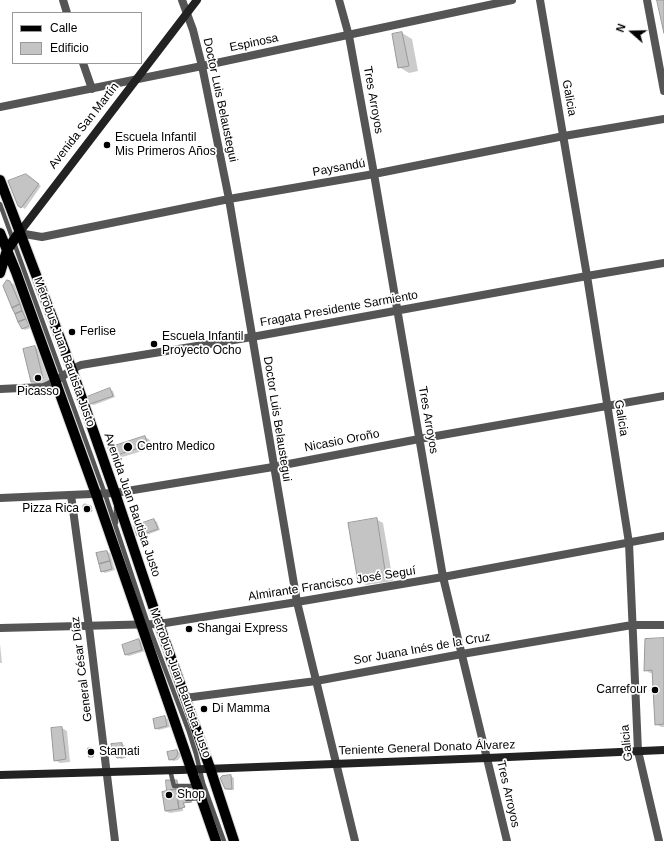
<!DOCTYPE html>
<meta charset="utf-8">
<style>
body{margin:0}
#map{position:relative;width:664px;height:841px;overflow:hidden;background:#fff;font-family:Arial,sans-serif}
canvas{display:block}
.legend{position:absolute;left:12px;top:12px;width:130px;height:52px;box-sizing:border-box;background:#fff;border:1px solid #999;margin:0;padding:5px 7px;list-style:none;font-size:12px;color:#000}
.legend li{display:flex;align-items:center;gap:8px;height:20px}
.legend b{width:20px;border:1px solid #999}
.north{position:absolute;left:612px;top:12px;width:40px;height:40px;-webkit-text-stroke:3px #fff;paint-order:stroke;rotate:290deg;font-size:11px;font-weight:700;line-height:16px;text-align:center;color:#000}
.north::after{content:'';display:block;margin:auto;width:14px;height:18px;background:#000;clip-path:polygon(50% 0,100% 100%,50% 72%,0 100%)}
</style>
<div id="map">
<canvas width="664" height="841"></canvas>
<ul class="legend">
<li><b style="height:5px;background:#000"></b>Calle</li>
<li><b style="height:11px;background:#c4c4c4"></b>Edificio</li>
</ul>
<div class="north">N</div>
</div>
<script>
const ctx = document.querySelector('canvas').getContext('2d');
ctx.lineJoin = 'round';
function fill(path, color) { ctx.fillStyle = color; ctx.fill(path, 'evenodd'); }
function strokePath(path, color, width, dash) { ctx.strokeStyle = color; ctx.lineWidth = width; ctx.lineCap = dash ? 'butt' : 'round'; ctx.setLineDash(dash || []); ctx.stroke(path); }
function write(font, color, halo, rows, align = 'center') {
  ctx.font = font + ' Arial,sans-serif'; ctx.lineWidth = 3.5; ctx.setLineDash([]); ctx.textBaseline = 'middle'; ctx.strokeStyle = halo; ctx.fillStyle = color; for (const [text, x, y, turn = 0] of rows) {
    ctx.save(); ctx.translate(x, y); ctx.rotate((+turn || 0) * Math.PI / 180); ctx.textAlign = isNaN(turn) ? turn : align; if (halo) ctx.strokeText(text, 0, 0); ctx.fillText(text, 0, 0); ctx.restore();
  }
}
fill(new Path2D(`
 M402,33L412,39L418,71L409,73L399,67Z
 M29,177L41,186L25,209L19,205Z
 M10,282L20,288L27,314H25L31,328L25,330L22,328Z
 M35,347L50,356L56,390H47L32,381Z
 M110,390L113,391L115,397L94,405L91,404Z
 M145,437L150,440L152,448L116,459L112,456Z
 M376,519L383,523L393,581L366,585L359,581Z
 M154,520L157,522L160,530L141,537L138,535Z
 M107,552L110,553L115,570L105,573L102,571Z
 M664,639V727H661L656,724L653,673H650L645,670Z
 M139,640L142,642L145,651L129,656L126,655Z
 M0,644L2,663H0Z
 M165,718L168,719L170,727L159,730L156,728Z
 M62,728L67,731L70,762L60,763L55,760Z
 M122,744L125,746L126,758L121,759L118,757Z
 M89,749L93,750L94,757H90Z
 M177,751L180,753L181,756L178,760L173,761L170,759Z
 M231,776L234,778V790H229L225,789Z
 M177,781L178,782L179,792L191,793L192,803H184L185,808H183V811L170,813L165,811L170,791Z`), '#0003');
const building = new Path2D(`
 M657,0H664V33Z
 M402,32L409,66L398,68L392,34Z
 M26,174L39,184L21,208L18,206L8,181Z
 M7,280L10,281L20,304L12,308L3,286Z
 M20,304L22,311L15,314L12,308Z
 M22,311L26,319L18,322L15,314Z
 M26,319L29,326L22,329L18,322Z
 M35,346L43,378L40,382H31L23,349Z
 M110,388L113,396L90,404L87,397Z
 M145,436L148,445L111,457L108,448Z
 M85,504L91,506L92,511L84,512L83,506Z
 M377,518L386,577L358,582L348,523Z
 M154,519L158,529L137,536L134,526Z
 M107,551L110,561L99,564L96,553Z
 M110,561L112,569L101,572L99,564Z
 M664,638V724L655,725L652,670L644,671L645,639Z
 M139,639L142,650L125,655L122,645Z
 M165,716L167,726L155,729L153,719Z
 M62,727L66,759L54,761L51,728Z
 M122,743L123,757L117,758L114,755L111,744Z
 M88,748H92L93,757H89Z
 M177,750L178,754L175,759L169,760L167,752Z
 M231,775L232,789H225L220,778L222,776Z
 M166,780H177L178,792L190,791L191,802L183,803L185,807L179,809L176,789L167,791Z
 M176,789L179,809L165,811L162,792Z`);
fill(building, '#c4c4c4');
strokePath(building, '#999', 1);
const primary = new Path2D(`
 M0,180L72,370L115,493L159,624L210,768L234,841
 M0,233L16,272L96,494L216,841
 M0,273L7,250L19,233`);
strokePath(primary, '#dbdbdb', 12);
strokePath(new Path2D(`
 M0,204L105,494L148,624L189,732L196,754L203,783L224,841
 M116,507V523
 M170,770L174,786H196
 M183,786L187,799L200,798`), '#555', 4.5);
strokePath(new Path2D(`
 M63,0L67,13
 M182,0L193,30L202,66L229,199L297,602L355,841
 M339,0L349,36L374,174L443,577L507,841
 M540,0L587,276L629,543L638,751L659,841
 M647,0L664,91
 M83,63L92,89
 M0,107L202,66L512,0
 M19,233L42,237L229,199L374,174L564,136L664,119
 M0,389L43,387C58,383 67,370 81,365L252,337L587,276L664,263
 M71,495L89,627L115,841
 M0,498L115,493L273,467L419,439L664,396
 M0,628L159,624L297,602L443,577L664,536
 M185,698L316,681L462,654L632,625H664`), '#555', 8);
strokePath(new Path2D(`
 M19,233L197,0
 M0,775L180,770L487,758L664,750`), '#222', 8);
strokePath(primary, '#000', 10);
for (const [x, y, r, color] of [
 [107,145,4,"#000"],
 [72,332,4,"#000"],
 [154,344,4,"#000"],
 [38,378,4,"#000"],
 [128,447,5,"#000"],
 [87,509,4,"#000"],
 [189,629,4,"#000"],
 [655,690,4,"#000"],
 [204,709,4,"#000"],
 [91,752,4,"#000"],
 [169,795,4,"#000"]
]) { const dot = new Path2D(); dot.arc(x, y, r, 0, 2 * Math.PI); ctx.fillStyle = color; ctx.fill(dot); strokePath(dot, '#fff', 1.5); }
write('12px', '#000', '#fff', [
 ["Espinosa",254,43,-12],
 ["Galicia",569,98,80],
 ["Doctor Luis Belaustegui",220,100,78],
 ["Tres Arroyos",373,100,80],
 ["Avenida San Martín",84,126,-52],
 ["Paysandú",339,168,-10],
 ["Fragata Presidente Sarmiento",339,309,-10],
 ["Metrobus Juan Bautista Justo",64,352,70],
 ["Galicia",621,418,81],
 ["Doctor Luis Belaustegui",277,419,81],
 ["Tres Arroyos",428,420,80],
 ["Nicasio Oroño",342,441,-11],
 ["Avenida Juan Bautista Justo",132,505,71],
 ["Almirante Francisco José Seguí",332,584,-9],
 ["Sor Juana Inés de la Cruz",422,649,-10],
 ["General César Díaz",82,669,-97],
 ["Metrobus Juan Bautista Justo",180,683,70],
 ["Galicia",627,743,-96],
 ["Teniente General Donato Álvarez",427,748,-2],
 ["Tres Arroyos",508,794,77]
]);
write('12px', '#000', '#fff', [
 ["Escuela Infantil",115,138],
 ["Mis Primeros Años",115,152],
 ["Ferlise",80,332],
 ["Escuela Infantil",162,337],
 ["Proyecto Ocho",162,351],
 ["Picasso",38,392,"center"],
 ["Centro Medico",137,447],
 ["Pizza Rica",79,509,"right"],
 ["Shangai Express",197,629],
 ["Carrefour",647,690,"right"],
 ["Di Mamma",212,709],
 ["Stamati",99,752],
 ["Shop",177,795]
], 'left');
</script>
